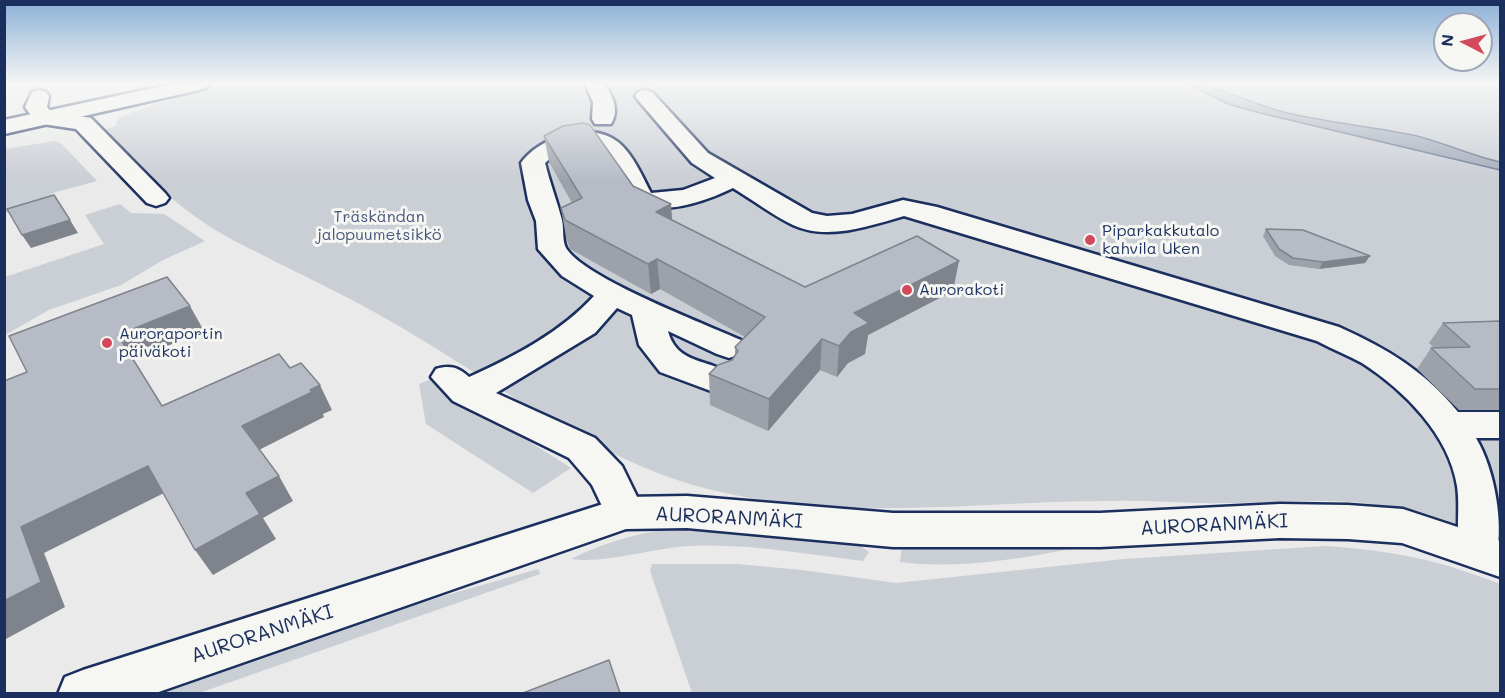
<!DOCTYPE html>
<meta charset="utf-8">
<style>
body{margin:0}
#map{position:relative;width:1505px;height:698px;overflow:hidden;background:#e9eae9;font-family:Mali,sans-serif}
canvas{display:block}
.frame{position:absolute;inset:0;border:6px solid #1b2f5e;pointer-events:none}
.north{position:absolute;left:1433px;top:12px;width:60px;height:60px;box-sizing:border-box;background:#f6f6f2;border:2px solid #9ea6b7;border-radius:50%;rotate:276deg;font-size:16px;font-weight:700;line-height:24px;text-align:center;color:#1b2f5e}
.north::after{content:'';display:block;margin:auto;width:21px;height:27px;background:#d1495b;clip-path:polygon(50% 0,100% 100%,50% 72%,0 100%)}
</style>
<div id="map">
<canvas width="1505" height="698"></canvas>
<div class="frame"></div>
<div class="north">N</div>
</div>
<script>
const ctx = document.querySelector('canvas').getContext('2d');
ctx.lineJoin = 'round';
function fill(path, color) { ctx.fillStyle = color; ctx.fill(path, 'evenodd'); }
function strokePath(path, color, width, dash) { ctx.strokeStyle = color; ctx.lineWidth = width; ctx.lineCap = dash ? 'butt' : 'round'; ctx.setLineDash(dash || []); ctx.stroke(path); }
function write(font, color, halo, rows, align = 'center') {
  ctx.font = font + ' Mali,sans-serif'; ctx.lineWidth = 6; ctx.setLineDash([]); ctx.textBaseline = 'middle'; ctx.strokeStyle = halo; ctx.fillStyle = color; for (const [text, x, y, turn = 0] of rows) {
    ctx.save(); ctx.translate(x, y); ctx.rotate((+turn || 0) * Math.PI / 180); ctx.textAlign = isNaN(turn) ? turn : align; if (halo) ctx.strokeText(text, 0, 0); ctx.fillText(text, 0, 0); ctx.restore();
  }
}
fill(new Path2D(`
 M215,84H1500V545C1463,530 1425,513 1385,506C1334,497 1278,503 1226,503C1188,504 1150,500 1112,501C978,501 844,523 712,490C595,461 499,384 397,325C358,302 317,282 276,262C254,250 230,240 209,226C169,200 134,165 103,130L115,126L119,117Z
 M55,141L63,145L97,181L56,192L24,209L5,213L4,149Z
 M120,204L131,213L164,214L205,241L163,260L121,285L49,310L5,335V277L104,244L85,215Z
 M431,379L571,468L533,493L426,424L419,384Z
 M705,525L858,544L869,552L863,561C806,554 747,543 689,546C652,548 605,564 571,559C613,538 658,528 705,525Z
 M902,546H1059L1065,550C1013,560 954,569 900,562Z
 M1326,546C1394,551 1436,559 1500,584V693H692L650,571L652,564H737L802,570L896,583L1124,559Z
 M538,569L540,574L199,693H155L402,608Z`), '#caced5');
const water = new Path2D(`
 M1188,84C1215,84 1252,104 1280,111C1325,123 1372,126 1417,136C1445,143 1472,156 1500,162V170L1260,113L1228,104Z`);
fill(water, '#a2aaba');
strokePath(water, '#6c7995', 1.5);
const minor = new Path2D(`
 M585,84H605C612,96 620,110 611,124H595L592,119L593,102Z
 M39,90L46,92L49,96L47,107L51,112L91,118L165,193L169,198L165,203L156,206L147,203L76,129L36,123L25,107L32,92Z
 M645,90L652,92L708,153L812,213L827,216L852,214L903,200L937,207L1339,327C1386,348 1425,371 1458,412H1500V438H1476C1495,470 1505,527 1495,563L1480,568L1465,563C1453,539 1461,512 1457,486C1449,435 1404,390 1362,363C1347,355 1332,349 1317,341L904,216C869,226 828,241 793,225C772,215 753,200 733,188C702,203 667,214 633,205C616,182 612,140 574,148C563,150 553,155 545,163C550,183 557,201 562,220C564,229 562,240 566,248C584,278 705,324 741,340L745,347L741,354L729,358L717,354L668,331C678,370 720,356 736,382L731,390L719,394L660,372L639,345L632,315L617,308L595,333L496,393L595,438L622,466L645,513L639,525L625,529L611,525L592,485L569,458L453,401L431,377L436,369C450,365 458,367 469,377C514,357 561,332 594,296L562,276L538,249L536,221L528,200L521,163C539,137 590,120 618,142C633,154 642,176 651,193L683,190L715,178L692,163L638,100L635,96L638,92Z`);
const major = new Path2D(`
 M172,84H209L206,88L199,90L4,134V120Z
 M687,496L893,513H1100L1280,504L1348,505L1403,509L1500,541V577L1402,543L1348,539L1280,538L1100,547H893L687,528L626,529L153,694H58L65,677L83,670L625,497Z`);
strokePath(minor, '#1b2f5e', 5);
strokePath(major, '#1b2f5e', 5);
fill(minor, '#f6f6f2');
fill(major, '#f6f6f2');
fill(new Path2D(`
 M544,136L633,186L672,220L805,287L953,291L868,335L865,354L848,363L837,377L820,370L768,431L710,405L709,374L732,360L735,355V347L745,337L660,289L651,294L570,249L566,237L561,208L572,203L549,162Z
 M1266,229L1365,263L1319,269L1289,265L1275,256L1263,236Z
 M1500,321V411V410H1459L1417,369L1431,348H1434L1429,343L1443,323Z`), '#9da1aa');
fill(new Path2D(`
 M641,84H663L641,88Z
 M671,204L673,233L656,212Z
 M70,220L78,233L31,248L22,235Z
 M1370,256L1365,263L1319,269L1323,262Z
 M657,259L660,289L651,294L648,264Z
 M959,261L953,291L868,335L865,354L848,363L837,377L839,346L854,313Z
 M190,306L204,331L133,360L118,335Z
 M822,339L820,370L768,431L769,399Z
 M320,385L332,410L323,414L324,417L257,451L242,426Z
 M148,466L166,492L44,553L65,607L4,640V601L21,527Z
 M279,476L293,501L263,518L276,539L213,575L195,550L246,493Z`), '#7f838b');
const building = new Path2D(`
 M583,123L590,125L633,186L671,204L656,212L805,287L917,236L959,261L854,313L869,323L851,332L839,346L822,339L769,399L709,374L718,365L732,360L738,351L735,347L765,317L657,259L648,264L565,220L561,208L582,198L544,136L563,126Z
 M54,195L70,220L22,235L7,209Z
 M1266,229L1303,230L1370,256L1323,262L1293,258L1279,249Z
 M167,277L190,306L118,335L162,406L279,354L290,368L301,363L320,385L310,390L312,392L242,426L279,476L246,493L260,514L195,550L148,466L21,527L41,582L4,601V381L27,372L9,336Z
 M1500,321V389H1475L1431,348L1470,347L1443,323Z
 M609,660L620,693H523Z`);
fill(building, '#b6bbc6');
strokePath(building, '#7f838b', 1.5);
const sky = ctx.createLinearGradient(0, 0, 0, 181);
sky.addColorStop(0, '#8cb0d6');
sky.addColorStop(0.46, '#f5f6f5');
sky.addColorStop(1, '#f5f6f500');
ctx.fillStyle = sky;
ctx.fillRect(0, 0, 1505, 181);
for (const [x, y, r, color] of [
 [1090,240,6,"#d1495b"],
 [907,290,6,"#d1495b"],
 [107,343,6,"#d1495b"]
]) { const dot = new Path2D(); dot.arc(x, y, r, 0, 2 * Math.PI); ctx.fillStyle = color; ctx.fill(dot); strokePath(dot, '#f6f6f2', 2); }
write('16px', '#47577c', '#f6f6f2', [
 ["Träskändan",379,217],
 ["jalopuumetsikkö",379,235]
]);
write('16px', '#1b2f5e', '#f6f6f2', [
 ["Piparkakkutalo",1102,231],
 ["kahvila Uken",1102,249],
 ["Aurorakoti",919,290],
 ["Auroraportin",119,334],
 ["päiväkoti",119,352]
], 'left');
write('20px', '#1b2f5e', '#f6f6f2', [
 ["AURORANMÄKI",729,518,3],
 ["AURORANMÄKI",1214,525,-3],
 ["AURORANMÄKI",262,634,-18]
]);
</script>
